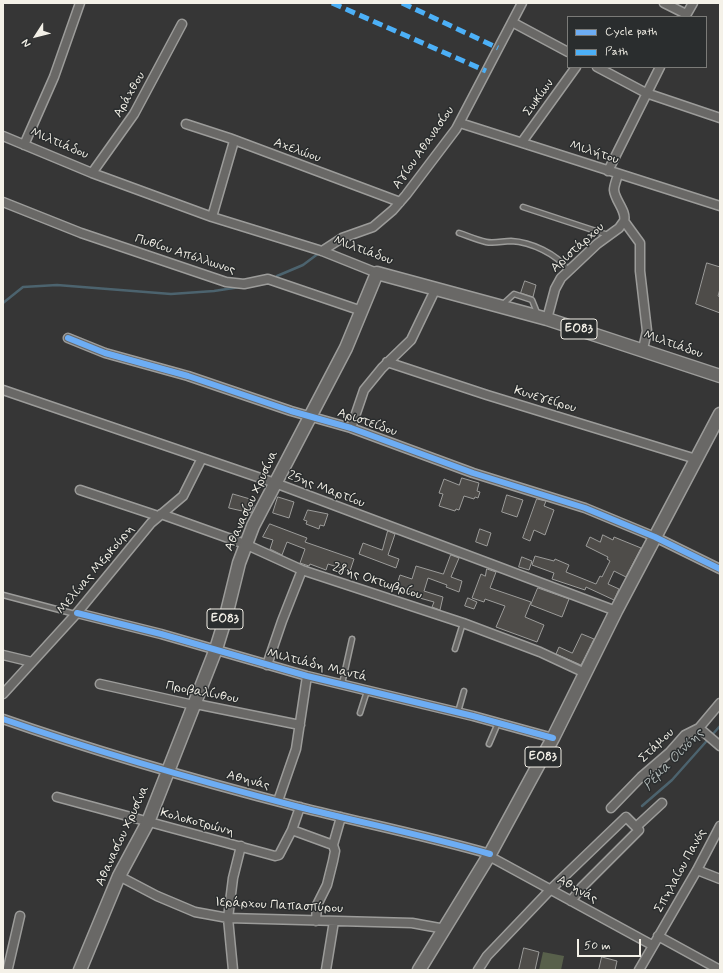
<!DOCTYPE html>
<meta charset="utf-8">
<style>
body{margin:0}
#map{position:relative;width:723px;height:973px;overflow:hidden;background:#363636;font-family:Mynerve,sans-serif}
canvas{display:block}
.frame{position:absolute;inset:0;border:4px solid #f4f1e8;pointer-events:none}
.legend{position:absolute;left:567px;top:16px;width:140px;height:52px;box-sizing:border-box;background:#2a2d2e;border:1px solid #7b7b78;margin:0;padding:5px 7px;list-style:none;font-size:12px;color:#f4f1e8}
.legend li{display:flex;align-items:center;gap:8px;height:20px}
.legend b{width:20px;border:1px solid #7b7b78}
.north{position:absolute;left:16px;top:16px;width:40px;height:40px;-webkit-text-stroke:3px #2a2d2e;paint-order:stroke;rotate:234deg;font-size:11px;font-weight:700;line-height:16px;text-align:center;color:#f4f1e8}
.north::after{content:'';display:block;margin:auto;width:14px;height:18px;background:#f4f1e8;clip-path:polygon(50% 0,100% 100%,50% 72%,0 100%)}
.scale{position:absolute;left:577px;top:939px;width:64px;height:18px;box-sizing:border-box;border:2px solid #f4f1e8;border-top:0;padding-left:5px;font-size:12px;line-height:14px;white-space:nowrap;color:#f4f1e8;-webkit-text-stroke:3px #2a2d2e;paint-order:stroke}
</style>
<div id="map">
<canvas width="723" height="973"></canvas>
<div class="frame"></div>
<ul class="legend">
<li><b style="height:5px;background:#6dadf4"></b>Cycle path</li>
<li><b style="height:5px;background:#4cb0f7"></b>Path</li>
</ul>
<div class="north">N</div>
<div class="scale">50 m</div>
</div>
<script>
const ctx = document.querySelector('canvas').getContext('2d');
ctx.lineJoin = 'round';
function fill(path, color) { ctx.fillStyle = color; ctx.fill(path, 'evenodd'); }
function strokePath(path, color, width, dash) { ctx.strokeStyle = color; ctx.lineWidth = width; ctx.lineCap = dash ? 'butt' : 'round'; ctx.setLineDash(dash || []); ctx.stroke(path); }
function write(font, color, halo, rows, align = 'center') {
  ctx.font = font + ' Mynerve,sans-serif'; ctx.lineWidth = 3; ctx.setLineDash([]); ctx.textBaseline = 'middle'; ctx.strokeStyle = halo; ctx.fillStyle = color; for (const [text, x, y, turn = 0] of rows) {
    ctx.save(); ctx.translate(x, y); ctx.rotate((+turn || 0) * Math.PI / 180); ctx.textAlign = isNaN(turn) ? turn : align; if (halo) ctx.strokeText(text, 0, 0); ctx.fillText(text, 0, 0); ctx.restore();
  }
}
fill(new Path2D(`
 M543,952L564,956L561,970H539Z`), '#58604b');
strokePath(new Path2D(`
 M277,276L303,265L319,253
 M3,303L23,287L57,285L171,294L214,291L240,287
 M642,806L672,780L720,726`), '#4c636e', 2.5);
const building = new Path2D(`
 M707,263L720,267V289L718,296L720,297V313L696,304Z
 M525,281L536,285L533,297L521,293Z
 M462,478L479,483L477,491L480,492L478,498L475,497L474,499L464,496L459,510L456,509L455,511L439,506L443,494L439,493L444,479L459,485Z
 M233,494L250,499L248,504L254,505L251,513L229,508Z
 M507,495L523,500L517,517L502,512Z
 M278,497L294,502L289,518L273,513Z
 M537,499L546,501L544,506L554,510L545,535L534,530L530,541L523,538Z
 M308,510L328,514L324,526L320,525L319,529L306,524L307,521L304,520Z
 M270,524L307,538L305,542L354,559L350,571L328,564L326,570L310,564L309,566L300,563L305,549L287,542L282,555L270,549L273,540L263,537Z
 M480,529L491,533L487,546L476,542Z
 M388,531L395,534L388,555L399,559L396,568L359,554L363,543L382,550Z
 M603,535L613,540L614,537L641,548L626,577L614,571L608,584L619,589L614,600L586,587L585,590L552,579L554,573L532,565L535,556L554,561L555,559L569,565L566,572L596,584L600,576L602,577L610,561L607,559L608,557L586,546L590,537L600,542Z
 M451,555L459,558L451,577L462,581L459,592L446,587L447,585L428,578L424,591L443,597L440,610L432,607L434,602L409,595L410,592L396,587L400,575L412,579L416,566L443,574Z
 M522,557L532,561L529,570L519,567Z
 M487,569L496,572L490,588L531,602L525,617L544,625L537,642L496,627L505,606L485,599L484,602L472,598L481,574L485,576Z
 M538,588L569,599L562,617L531,605Z
 M468,598L477,602L474,609L465,606Z
 M582,634L594,639L581,665L556,654L559,647L572,653Z
 M524,948L539,952L535,970H519Z
 M602,957L617,961L615,970H599Z`);
fill(building, '#4e4c49');
strokePath(building, '#9c9c9a', 1);
const service = new Path2D(`
 M523,207L608,235
 M459,233C468,236 477,240 486,242C494,244 503,241 511,241C531,242 557,254 568,270
 M502,305L514,294L532,300L538,315
 M3,595L75,614
 M455,649L463,623
 M342,684L352,639
 M458,712L464,691
 M360,713L367,691
 M489,744L498,723`);
const minor = new Path2D(`
 M664,3L686,14
 M685,17L693,3
 M512,22L568,52
 M597,67L646,93L720,118
 M460,123L720,206
 M186,124L229,138L400,202
 M3,136L92,173L212,217L322,251L377,273
 M522,142L576,67
 M24,145L54,77L80,3
 M608,171L660,67
 M92,173L134,114L182,24
 M618,174C617,179 614,185 614,190C615,201 627,211 624,221L640,243V271L647,331L643,349
 M3,202L81,233L226,282L244,284L268,279L362,311
 M212,217L234,141
 M322,251L342,238L373,227L393,210L406,195L456,129L522,3
 M547,319L555,289L561,278L597,244L619,228L624,221
 M68,338L105,353L188,376L291,411L351,428L473,473L585,508L655,537L720,569
 M387,362L487,395L696,459
 M3,390L275,483L616,611
 M351,428L364,390L382,368L411,340L436,288
 M80,490L158,516
 M161,514L245,544L302,570L463,623L540,652L585,673
 M77,613L161,634L307,676L473,716L553,738
 M3,655L32,662
 M267,665L282,621L302,570
 M100,684L189,704L201,705L300,725
 M3,694L77,613L151,523L183,496L202,458
 M3,719C100,753 199,781 299,807C363,823 427,836 490,854
 M699,728L720,746
 M57,797L275,856L279,855L292,830L300,807
 M278,801L296,749L307,676
 M611,808L641,777L670,752L685,735L699,728L720,703
 M636,827L662,803
 M292,830L333,845
 M489,856L652,945
 M697,870L720,879
 M119,876L157,896L195,912L228,918L412,923L445,929
 M316,921L317,905L327,885L333,861L335,851L333,845L341,817
 M658,936L720,970
 M8,968L20,916
 M233,970L228,918L233,878L241,846
 M326,970L334,921
 M478,970L487,956L551,889L626,817L639,830L582,887L571,901
 M639,970L697,870L720,826`);
const primary = new Path2D(`
 M80,970L119,876L148,822L194,705L216,649L225,620L239,563L253,526L346,348L377,273L547,319L720,376
 M419,970L490,854L553,738L616,611L720,414`);
strokePath(service, '#9c9c9a', 7);
strokePath(minor, '#9c9c9a', 11);
strokePath(primary, '#9c9c9a', 15);
strokePath(service, '#696866', 4);
strokePath(minor, '#696866', 8);
strokePath(primary, '#696866', 12);
strokePath(new Path2D(`
 M332,3L486,71
 M402,3L498,48`), '#4cb0f7', 5, [10, 5]);
strokePath(new Path2D(`
 M68,338L105,353L188,376L291,411L351,428L473,473L585,508L655,537L720,569
 M77,613L161,634L307,676L473,716L553,738
 M3,719C100,753 199,781 299,807C363,823 427,836 490,854`), '#6dadf4', 6);
for (const [x, y, w] of [
 [579,329,36],
 [225,619,36],
 [543,757,36]
]) { const box = new Path2D(); box.roundRect(x - w / 2, y - 10, w, 20, 3); ctx.fillStyle = '#2a2d2e'; ctx.fill(box); strokePath(box, '#f4f1e8', 1); }
write('bold 12px', '#f4f1e8', null, [
 ["ΕΟ83",579,329],
 ["ΕΟ83",225,619],
 ["ΕΟ83",543,757]
]);
write('13px', '#f4f1e8', '#2a2d2e', [
 ["Αράχθου",130,95,-60],
 ["Σωκίων",539,98,-54],
 ["Μιλτιάδου",59,144,23],
 ["Αγίου Αθανασίου",424,148,-55],
 ["Αχελώου",297,151,20],
 ["Μιλήτου",594,153,18],
 ["Αριστάρχου",578,248,-42],
 ["Μιλτιάδου",363,251,20],
 ["Πυθίου Απόλλωνος",185,255,18],
 ["Μιλτιάδου",673,345,19],
 ["Κυνεγείρου",545,400,17],
 ["Αριστείδου",367,423,19],
 ["25ης Μαρτίου",326,490,21],
 ["Αθανασίου Χρυσίνα",252,501,-65],
 ["Μελίνας Μερκούρη",96,570,-50],
 ["28ης Οκτωβρίου",377,582,18],
 ["Μιλτιάδη Μαντά",317,666,14],
 ["Προβαλίνθου",202,693,11],
 ["Στάμου",657,746,-44],
 ["Αθηνάς",248,781,15],
 ["Κολοκοτρώνη",197,823,15],
 ["Αθανασίου Χρυσίνα",123,836,-65],
 ["Σπηλαίου Πανός",681,871,-61],
 ["Αθηνάς",577,890,29],
 ["Ιεράρχου Παπασπύρου",279,906,3]
]);
write('italic 14px', '#b2bab9', '#2a2d2e', [
 ["Ρέμα Οινόης",674,760,-46]
]);
</script>
